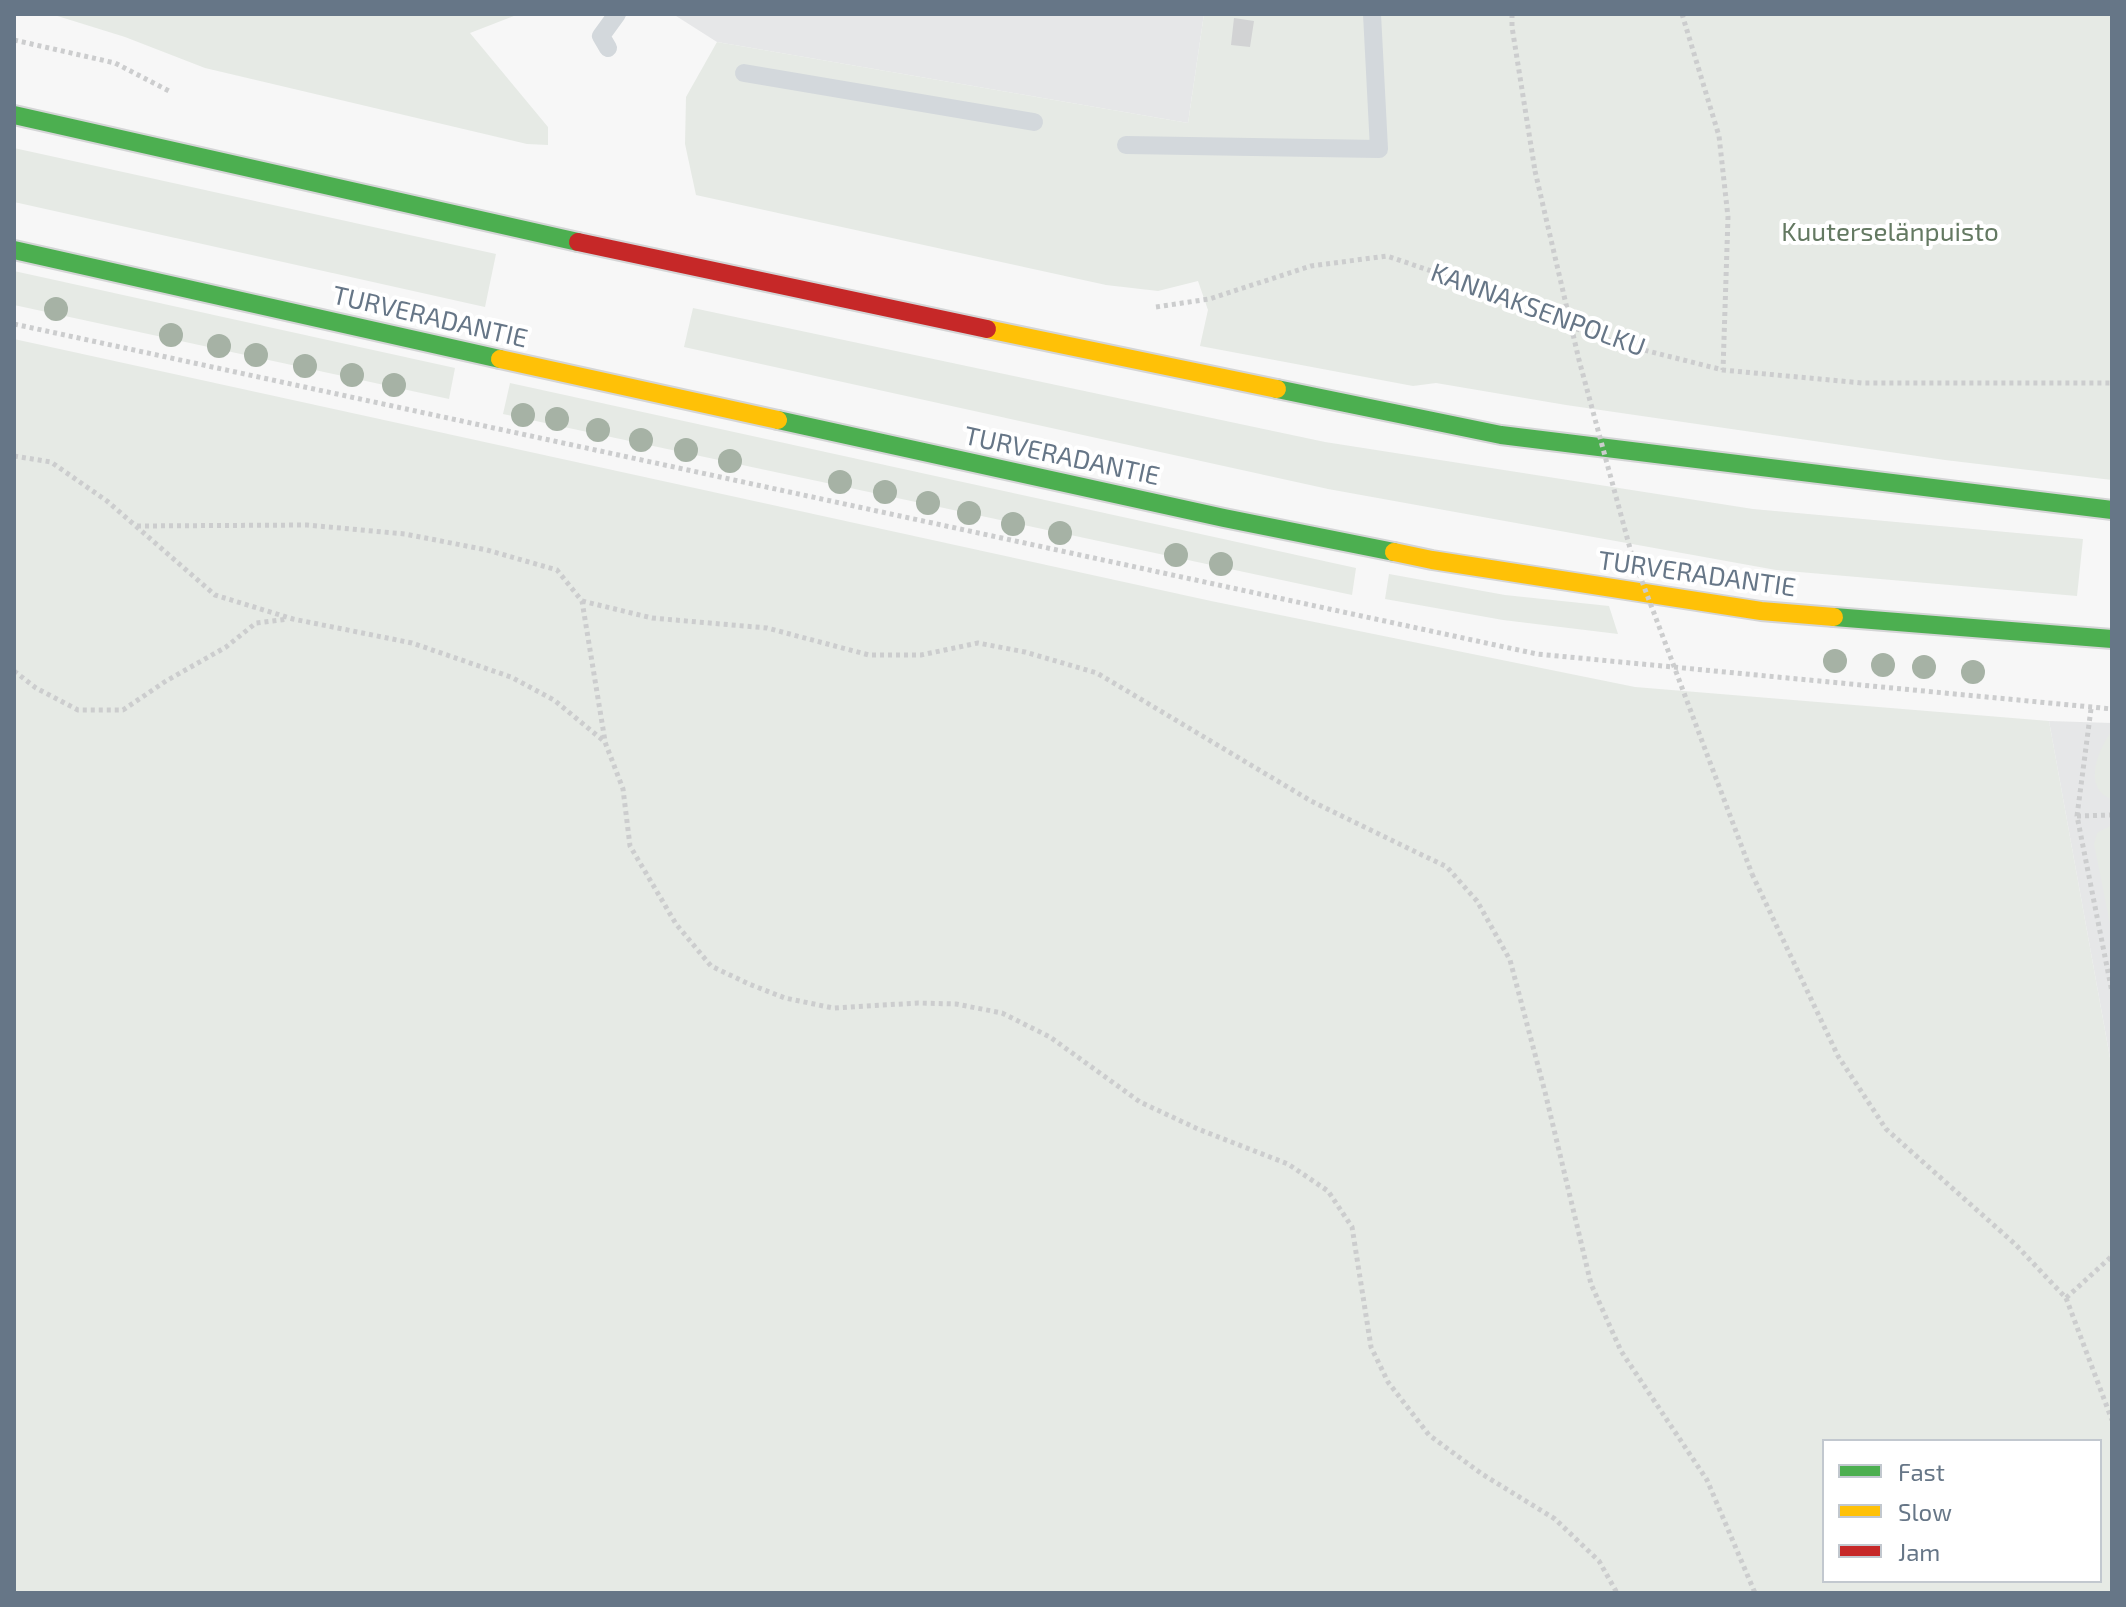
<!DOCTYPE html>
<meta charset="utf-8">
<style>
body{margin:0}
#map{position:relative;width:2126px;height:1607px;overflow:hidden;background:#f7f7f7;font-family:"Exo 2",sans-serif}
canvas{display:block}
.frame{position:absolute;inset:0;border:16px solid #667687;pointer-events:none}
.legend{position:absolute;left:1822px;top:1439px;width:280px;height:144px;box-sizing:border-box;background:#fff;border:2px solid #c2c8cf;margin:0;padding:10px 14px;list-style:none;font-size:24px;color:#667687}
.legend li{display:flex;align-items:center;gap:16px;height:40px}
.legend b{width:40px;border:2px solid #c2c8cf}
</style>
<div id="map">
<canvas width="2126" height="1607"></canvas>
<div class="frame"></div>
<ul class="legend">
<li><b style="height:10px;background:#4caf50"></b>Fast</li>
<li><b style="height:10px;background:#ffc107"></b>Slow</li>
<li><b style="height:10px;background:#c62828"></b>Jam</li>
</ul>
</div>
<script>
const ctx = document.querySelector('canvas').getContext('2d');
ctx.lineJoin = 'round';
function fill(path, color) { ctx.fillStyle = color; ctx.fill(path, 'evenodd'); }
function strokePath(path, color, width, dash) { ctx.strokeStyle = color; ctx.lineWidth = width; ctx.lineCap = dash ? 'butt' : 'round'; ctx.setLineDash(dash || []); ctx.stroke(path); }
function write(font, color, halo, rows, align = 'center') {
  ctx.font = font + ' "Exo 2",sans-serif'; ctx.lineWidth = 8; ctx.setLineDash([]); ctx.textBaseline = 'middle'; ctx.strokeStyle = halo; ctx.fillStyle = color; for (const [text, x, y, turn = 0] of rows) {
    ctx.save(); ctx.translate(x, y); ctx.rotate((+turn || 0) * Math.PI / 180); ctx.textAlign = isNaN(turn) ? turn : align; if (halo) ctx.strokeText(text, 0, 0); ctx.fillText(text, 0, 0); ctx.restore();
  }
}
fill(new Path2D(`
 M673,14H1204L1188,123L717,42Z
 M2049,721L2112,723V1069Z`), '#e6e7e8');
fill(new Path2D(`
 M51,14H519L470,33L548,127V145L527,144L205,68L125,37Z
 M1204,14H2112V480L1945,460L1566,405L1436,383L1413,386L1200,346L1208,310L1198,281L1158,291L1106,285L696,195L685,144L686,97L717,42L1188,123Z
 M14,148L496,254L485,307L14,202Z
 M14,271L455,368L449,399L14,305Z
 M693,308L1325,442L1753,509L2083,539L2077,596L1776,570L1328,489L684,347Z
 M14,339L1211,601L1635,687L2049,721L2112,1069V1593H14ZM1824,1441H2100V1581H1824Z
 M510,383L1356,568L1352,595L503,414Z
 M1389,574L1505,595L1609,606L1618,634L1503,620L1385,599Z
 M2112,731V799C2082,789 2098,749 2112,731Z
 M2112,825V934L2094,844L2097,833Z`), '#e6eae5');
strokePath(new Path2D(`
 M608,48L601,36L617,14
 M744,73L1034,122
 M1126,145L1379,149L1372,14`), '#d3d8dc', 18);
fill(new Path2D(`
 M1234,18L1254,21L1250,47L1231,45Z`), '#d2d3d4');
const fast = new Path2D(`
 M14,115L578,242
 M14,250L500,359
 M1277,389L1501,435L2112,510
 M778,420L1224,518L1394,552
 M1834,617L2112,639`);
const slow = new Path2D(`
 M987,329L1277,389
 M500,359L778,420
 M1394,552L1432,560L1761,611L1834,617`);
const jam = new Path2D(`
 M578,242L987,329`);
strokePath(fast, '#d4d5d6', 22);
strokePath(slow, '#d4d5d6', 22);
strokePath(jam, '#d4d5d6', 22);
strokePath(new Path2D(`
 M1512,14V27L1535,171
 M1682,14L1719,136L1728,217L1723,370
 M14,40L115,63L171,92
 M1156,307L1209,299L1311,266L1387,256L1455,279L1523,310L1620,344L1723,370L1862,383H2112
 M14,324L1537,654L2112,709
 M14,456L51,462L107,501L215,595L293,619L412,643L511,677L554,700L605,742L623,789L630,846L676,924L711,966L749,984L785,998L833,1008L918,1003L956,1004L1002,1013L1050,1037L1140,1102L1198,1129L1288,1164L1328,1191L1352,1227L1371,1347L1388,1382L1429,1435L1482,1474L1555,1519L1599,1561L1617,1593
 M137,526L307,525L405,534L487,550L557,570L582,601L605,741
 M582,601L652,618L767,628L869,655H921L978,643L1025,652L1097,673L1311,801L1447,867L1477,901L1510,960L1545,1092L1591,1284L1621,1351L1707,1480L1755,1593
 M14,671L36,688L78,710H123L166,681L226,647L256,623L288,619
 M2091,709L2077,816L2112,992
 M2077,816L2112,815
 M1752,874L1838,1056L1886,1129L2015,1244L2066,1298L2112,1256
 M2066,1298L2112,1420`), '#cccdce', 5, [4, 4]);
strokePath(fast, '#4caf50', 18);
strokePath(slow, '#ffc107', 18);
strokePath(jam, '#c62828', 18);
strokePath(new Path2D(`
 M1535,171L1579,360L1631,552L1752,874`), '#cccdce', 5, [4, 4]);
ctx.fillStyle = '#a6b2a5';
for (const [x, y] of [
 [56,309],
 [171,335],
 [219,346],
 [256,355],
 [305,366],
 [352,375],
 [394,385],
 [523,415],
 [557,419],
 [598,430],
 [641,440],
 [686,450],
 [730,461],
 [840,482],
 [885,492],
 [928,503],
 [969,513],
 [1013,524],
 [1060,533],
 [1176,555],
 [1221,564],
 [1835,661],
 [1883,665],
 [1924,667],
 [1973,672]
]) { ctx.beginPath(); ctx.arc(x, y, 12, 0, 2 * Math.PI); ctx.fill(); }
write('26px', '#647962', '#fff', [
 ["Kuuterselänpuisto",1890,232]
]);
write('26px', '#667687', '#fff', [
 ["KANNAKSENPOLKU",1538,310,20],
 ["TURVERADANTIE",430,317,13],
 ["TURVERADANTIE",1062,456,12],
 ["TURVERADANTIE",1697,574,8]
]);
</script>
